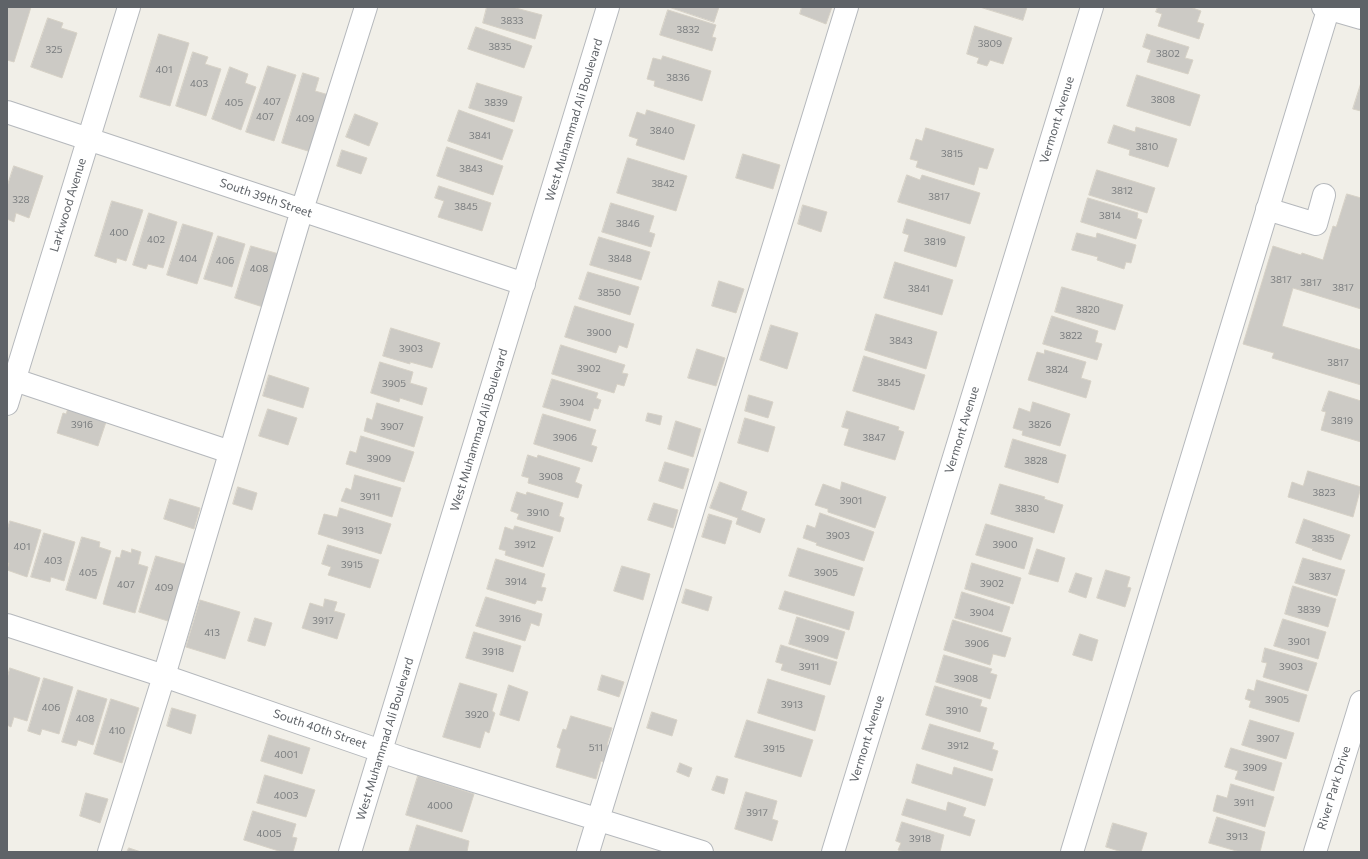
<!DOCTYPE html>
<style>
body{margin:0}
#map{position:relative;width:1368px;height:859px;overflow:hidden;background:#f1efe8;font-family:Commissioner,sans-serif}
canvas{display:block}
.frame{position:absolute;inset:0;border:8px solid #5f6368;pointer-events:none}
</style>
<div id="map">
<canvas width="1368" height="859"></canvas>
<div class="frame"></div>
</div>
<script>
const ctx = document.querySelector('canvas').getContext('2d');
ctx.lineJoin = 'round';
function fill(path, color) { ctx.fillStyle = color; ctx.fill(path, 'evenodd'); }
function strokePath(path, color, width, dash) { ctx.strokeStyle = color; ctx.lineWidth = width; ctx.lineCap = dash ? 'butt' : 'round'; ctx.setLineDash(dash || []); ctx.stroke(path); }
function write(font, color, halo, rows, align = 'center') {
  ctx.font = font + ' Commissioner,sans-serif'; ctx.lineWidth = 3.5; ctx.setLineDash([]); ctx.textBaseline = 'middle'; ctx.strokeStyle = halo; ctx.fillStyle = color; for (const [text, x, y, turn = 0] of rows) {
    ctx.save(); ctx.translate(x, y); ctx.rotate((+turn || 0) * Math.PI / 180); ctx.textAlign = isNaN(turn) ? turn : align; if (halo) ctx.strokeText(text, 0, 0); ctx.fillText(text, 0, 0); ctx.restore();
  }
}
const building = new Path2D(`
 M7,7H31L14,62L7,60Z
 M487,7H512L542,15L535,39L483,23Z
 M669,7H719L714,22Z
 M802,7H832L826,24L800,14Z
 M980,7H1027L1023,20Z
 M1158,7H1190L1201,11L1197,22L1204,24L1199,39L1158,26L1162,14L1156,12Z
 M668,10L716,25L712,37L716,38L712,51L660,35Z
 M48,18L63,23L61,28L77,33L62,78L31,67Z
 M975,26L1012,38L1003,64L990,60L987,66L977,63L979,58L967,54Z
 M476,27L532,46L524,68L468,49Z
 M159,34L189,43L170,106L140,97Z
 M1147,34L1189,47L1185,58L1193,60L1188,74L1147,62L1151,50L1143,47Z
 M193,52L208,57L205,64L221,69L206,116L176,106Z
 M663,56L711,71L702,101L654,86L655,81L647,79L653,58L661,60Z
 M268,66L296,75L274,141L246,132Z
 M230,67L248,74L245,83L256,87L241,130L212,119Z
 M303,73L319,78L315,91L329,95L311,152L282,143Z
 M1137,75L1200,95L1190,126L1127,106Z
 M477,83L522,97L514,122L469,108Z
 M1361,83V111L1353,109Z
 M459,110L513,130L502,160L448,141Z
 M647,110L695,125L684,160L636,145L638,139L629,136L637,112L645,115Z
 M355,114L378,123L369,146L346,137Z
 M1114,125L1135,132L1136,127L1177,139L1168,167L1129,155L1130,150L1108,143Z
 M926,128L994,149L987,169L979,167L974,185L916,167L918,161L910,159L916,139L922,141Z
 M447,147L503,166L493,195L437,176Z
 M342,150L367,158L361,174L337,166Z
 M743,154L780,165L773,189L736,178Z
 M628,158L687,176L676,211L617,193Z
 M14,166L43,176L29,218L16,213L14,222L7,219V187Z
 M1097,170L1155,188L1147,213L1089,195Z
 M907,175L920,180L922,175L980,193L970,224L898,202Z
 M439,186L491,203L482,231L438,217L444,201L435,198Z
 M1347,194L1361,198V309L1293,288L1282,326L1361,350V385L1272,358L1274,353L1243,344L1273,246L1301,255L1302,253L1323,260L1333,226L1336,227Z
 M1088,198L1138,213L1137,218L1142,220L1136,239L1081,222Z
 M112,201L143,210L126,261L117,258L116,263L95,256Z
 M611,203L654,216L649,232L655,234L651,247L602,232Z
 M803,205L827,212L821,232L798,224Z
 M149,213L177,222L163,268L148,264L146,269L133,265Z
 M907,219L965,237L956,267L904,251L909,235L903,233Z
 M183,224L213,233L197,284L167,275Z
 M1077,233L1096,238L1097,233L1136,245L1131,263L1126,262L1124,269L1097,260L1098,257L1072,250Z
 M218,236L245,244L232,287L204,279Z
 M599,237L650,252L641,280L590,265Z
 M251,246L279,254L263,307L235,298Z
 M895,262L953,280L942,315L884,298Z
 M588,272L639,287L630,315L579,299Z
 M719,281L744,289L736,313L712,306Z
 M1062,287L1123,305L1115,330L1055,312Z
 M575,306L634,324L627,348L619,345L616,353L565,337Z
 M876,314L937,332L926,369L865,350Z
 M1052,316L1098,331L1095,342L1102,344L1097,360L1043,344Z
 M771,325L798,333L787,369L760,360Z
 M391,328L440,343L432,368L410,362V364L383,356Z
 M561,345L625,365L622,373L628,374L624,386L617,384L614,393L552,374Z
 M697,349L725,358L716,386L688,378Z
 M1045,350L1086,362L1081,378L1091,381L1086,398L1028,380L1037,352L1044,354Z
 M864,356L925,375L914,410L853,391Z
 M380,362L413,372L410,383L427,388L422,405L400,398L399,402L371,393Z
 M269,375L309,388L303,408L263,396Z
 M552,379L598,393L596,398L601,400L598,409L594,408L590,421L543,407Z
 M1329,391L1361,401V442L1321,430L1326,412L1322,411Z
 M749,395L773,402L768,418L745,411Z
 M1033,402L1070,414L1060,446L1022,435L1023,431L1013,428L1019,408L1030,412Z
 M377,403L423,417L414,447L364,431L367,418L372,420Z
 M69,405L108,416L98,446L57,433L63,413L66,414Z
 M268,409L297,418L288,445L259,436Z
 M847,411L899,427L898,430L904,432L895,460L844,445L849,429L842,427Z
 M648,413L662,416L660,425L646,421Z
 M543,414L596,430L591,445L597,447L592,462L534,444Z
 M745,418L775,427L768,452L738,443Z
 M676,421L701,429L693,457L668,449Z
 M361,436L414,452L404,482L346,464L350,451L356,453Z
 M1013,439L1066,455L1058,483L1005,467Z
 M528,455L537,458L538,455L580,468L575,482L582,485L578,498L528,483L529,478L522,476Z
 M665,462L689,469L683,489L659,481Z
 M1308,471L1361,487L1353,517L1288,497L1292,482L1303,486Z
 M355,475L401,488L392,517L341,501L346,488L351,490Z
 M720,482L747,492L741,510L765,519L760,533L736,524L738,518L710,508Z
 M842,482L886,497L875,528L828,512V509L815,505L823,484L840,490Z
 M1000,484L1045,497L1044,499L1063,505L1054,533L991,514Z
 M238,487L257,493L252,510L233,504Z
 M517,492L526,495L527,492L563,503L559,516L564,518L560,532L517,519L519,514L511,511Z
 M170,499L200,508L194,529L164,519Z
 M654,503L678,510L673,528L648,520Z
 M340,508L391,524L381,554L318,534L324,514L337,517Z
 M820,513L874,532L864,561L816,545L817,543L803,538L807,525L815,528Z
 M709,514L732,521L725,544L702,537Z
 M1304,519L1350,535L1341,560L1312,550L1313,549L1296,543Z
 M10,521L41,530L27,577L7,570L9,563H7V531Z
 M986,524L1033,538L1024,569L976,555Z
 M515,526L553,537L543,567L505,555L506,551L499,549L505,527L513,530Z
 M44,533L75,542L64,581L51,577L50,582L31,577Z
 M82,537L100,542L99,547L111,551L96,599L66,590Z
 M328,545L379,560L370,588L328,575L331,567L322,564Z
 M798,548L863,568L854,596L789,576Z
 M132,549L141,552L138,564L148,567L135,613L103,604L116,557L120,558L122,550L131,553Z
 M1037,549L1065,558L1058,582L1029,574Z
 M156,556L188,565L171,622L139,612Z
 M1303,558L1345,570L1337,596L1295,583Z
 M496,559L545,574L541,587L546,588L542,601L537,600L535,604L487,589Z
 M972,563L1021,578L1013,604L965,589Z
 M622,566L650,574L643,600L614,591Z
 M1106,570L1130,577L1127,587L1131,588L1125,607L1097,598Z
 M1076,573L1092,578L1086,598L1069,592Z
 M1293,586L1336,599L1328,627L1285,614Z
 M686,589L712,597L708,611L682,603Z
 M785,591L854,612L849,630L779,609Z
 M962,592L1010,607L1002,632L955,618Z
 M486,597L542,614L539,626L531,623L525,641L476,626Z
 M325,599L337,602L334,611L345,614L337,639L302,628L310,603L323,607Z
 M200,600L240,612L225,659L186,647Z
 M797,617L845,632L837,659L789,644Z
 M255,618L272,623L265,646L248,641Z
 M1283,619L1326,632L1318,659L1274,646Z
 M953,620L1011,638L1005,657L993,654L990,665L944,650Z
 M474,632L521,646L513,672L466,658Z
 M1080,634L1098,640L1092,661L1073,655Z
 M781,645L837,662L830,685L781,670L783,664L776,662Z
 M1265,648L1317,663L1308,691L1263,677L1267,663L1262,662Z
 M944,655L992,669L990,673L997,675L990,699L936,682Z
 M10,668L40,678L27,721L14,717L11,727L7,725V679Z
 M602,675L624,682L619,697L598,690Z
 M44,678L73,687L59,734L42,729L40,735L28,731Z
 M768,679L825,696L815,731L758,713Z
 M1257,680L1307,695L1299,722L1249,707L1251,701L1245,699L1248,689L1254,691Z
 M460,683L497,694L492,711L495,713L489,733L485,731L480,748L443,737Z
 M509,685L528,692L519,721L500,715Z
 M935,686L982,700L980,706L987,708L980,732L926,715Z
 M78,690L107,699L93,745L78,740L76,746L62,742Z
 M111,699L139,708L122,763L94,754Z
 M172,708L196,715L191,734L167,726Z
 M652,712L677,720L672,736L647,728Z
 M571,716L612,728L607,745L611,746L605,763L601,761L596,779L556,767L561,749L557,747L563,729L566,730Z
 M747,720L813,740L801,777L735,757Z
 M1250,720L1294,733L1286,759L1242,745Z
 M930,724L994,743L992,749L998,751L992,771L922,749Z
 M269,735L310,748L302,774L261,761Z
 M1231,748L1282,763L1274,791L1235,779L1238,771L1225,767Z
 M680,763L692,768L689,777L677,772Z
 M917,764L952,775L954,767L993,779L985,806L912,783Z
 M265,775L315,790L306,817L257,803Z
 M418,776L474,794L462,832L406,815Z
 M717,776L728,779L724,794L712,790Z
 M1231,784L1274,797L1265,827L1213,811L1217,795L1227,798Z
 M746,792L777,801L772,819L778,821L772,841L735,829Z
 M86,793L108,799L100,823L80,816Z
 M907,799L946,811L948,802L966,808L963,816L975,820L970,836L902,815Z
 M253,811L296,824L292,837L297,838L293,852H282L244,840Z
 M1217,817L1265,832L1260,852H1240L1209,843Z
 M902,822L944,835L940,852H941H905L898,850L901,843L896,841Z
 M1113,823L1147,833L1141,852H1122L1106,847Z
 M417,825L469,841L467,852H468H409Z
 M129,848L141,852H127Z`);
fill(building, '#cccac5');
strokePath(building, '#d6d1c6', 1);
const minor = new Path2D(`
 M1323,7L1361,18
 M7,112L524,284
 M1267,209L1316,224L1324,195
 M15,380L230,452
 M7,404L129,7
 M7,625L164,676L404,759L702,852
 M109,852L164,676L302,210L366,7
 M350,852L608,7
 M588,852L847,7
 M833,852L1092,7
 M1072,852L1329,7
 M1315,852L1361,702`);
strokePath(minor, '#b5b8bc', 24);
strokePath(minor, '#fff', 22);
write('10px', '#7a7d7f', null, [
 ["3833",512,21],
 ["3832",688,30],
 ["3809",990,44],
 ["3835",500,47],
 ["325",54,50],
 ["3802",1168,54],
 ["401",164,70],
 ["3836",678,78],
 ["403",199,84],
 ["3808",1163,100],
 ["407",272,102],
 ["405",234,103],
 ["3839",496,103],
 ["407",265,117],
 ["409",305,119],
 ["3840",662,131],
 ["3841",480,136],
 ["3810",1147,147],
 ["3815",952,154],
 ["3843",471,169],
 ["3842",663,184],
 ["3812",1122,191],
 ["3817",939,197],
 ["328",21,200],
 ["3845",466,207],
 ["3814",1110,216],
 ["3846",628,224],
 ["400",119,233],
 ["402",156,240],
 ["3819",935,242],
 ["404",188,259],
 ["3848",620,259],
 ["406",225,261],
 ["408",259,269],
 ["3817",1281,280],
 ["3817",1311,283],
 ["3817",1343,288],
 ["3841",919,289],
 ["3850",609,293],
 ["3820",1088,310],
 ["3900",599,333],
 ["3822",1071,336],
 ["3843",901,341],
 ["3903",411,349],
 ["3817",1338,363],
 ["3902",589,369],
 ["3824",1057,370],
 ["3845",889,383],
 ["3905",394,384],
 ["3904",572,403],
 ["3819",1342,421],
 ["3916",82,425],
 ["3826",1040,425],
 ["3907",392,427],
 ["3906",565,438],
 ["3847",874,438],
 ["3909",379,459],
 ["3828",1036,461],
 ["3908",551,477],
 ["3823",1324,493],
 ["3911",370,497],
 ["3901",851,501],
 ["3830",1027,509],
 ["3910",538,513],
 ["3913",353,531],
 ["3903",838,536],
 ["3835",1323,539],
 ["3912",525,545],
 ["3900",1005,545],
 ["401",22,547],
 ["403",53,561],
 ["3915",352,565],
 ["405",88,573],
 ["3905",826,573],
 ["3837",1320,577],
 ["3914",516,582],
 ["3902",992,584],
 ["407",126,585],
 ["409",164,588],
 ["3839",1309,610],
 ["3904",982,613],
 ["3916",510,619],
 ["3917",323,621],
 ["413",212,633],
 ["3909",817,639],
 ["3901",1299,642],
 ["3906",977,644],
 ["3918",493,652],
 ["3911",809,667],
 ["3903",1291,667],
 ["3908",966,679],
 ["3905",1277,700],
 ["3913",792,705],
 ["406",51,708],
 ["3910",957,711],
 ["3920",477,715],
 ["408",85,719],
 ["410",117,731],
 ["3907",1268,739],
 ["3912",958,746],
 ["511",596,748],
 ["3915",774,749],
 ["4001",286,755],
 ["3909",1255,768],
 ["4003",286,796],
 ["3911",1244,803],
 ["4000",440,806],
 ["3917",757,813],
 ["4005",269,834],
 ["3913",1237,837],
 ["3918",920,839]
]);
write('12px', '#5f6368', '#fff', [
 ["West Muhammad Ali Boulevard",574,120,-73],
 ["Vermont Avenue",1057,120,-73],
 ["South 39th Street",266,198,19],
 ["Larkwood Avenue",68,205,-73],
 ["West Muhammad Ali Boulevard",479,430,-73],
 ["Vermont Avenue",962,430,-73],
 ["South 40th Street",320,729,19],
 ["West Muhammad Ali Boulevard",385,739,-73],
 ["Vermont Avenue",867,739,-73],
 ["River Park Drive",1334,788,-73]
]);
</script>
